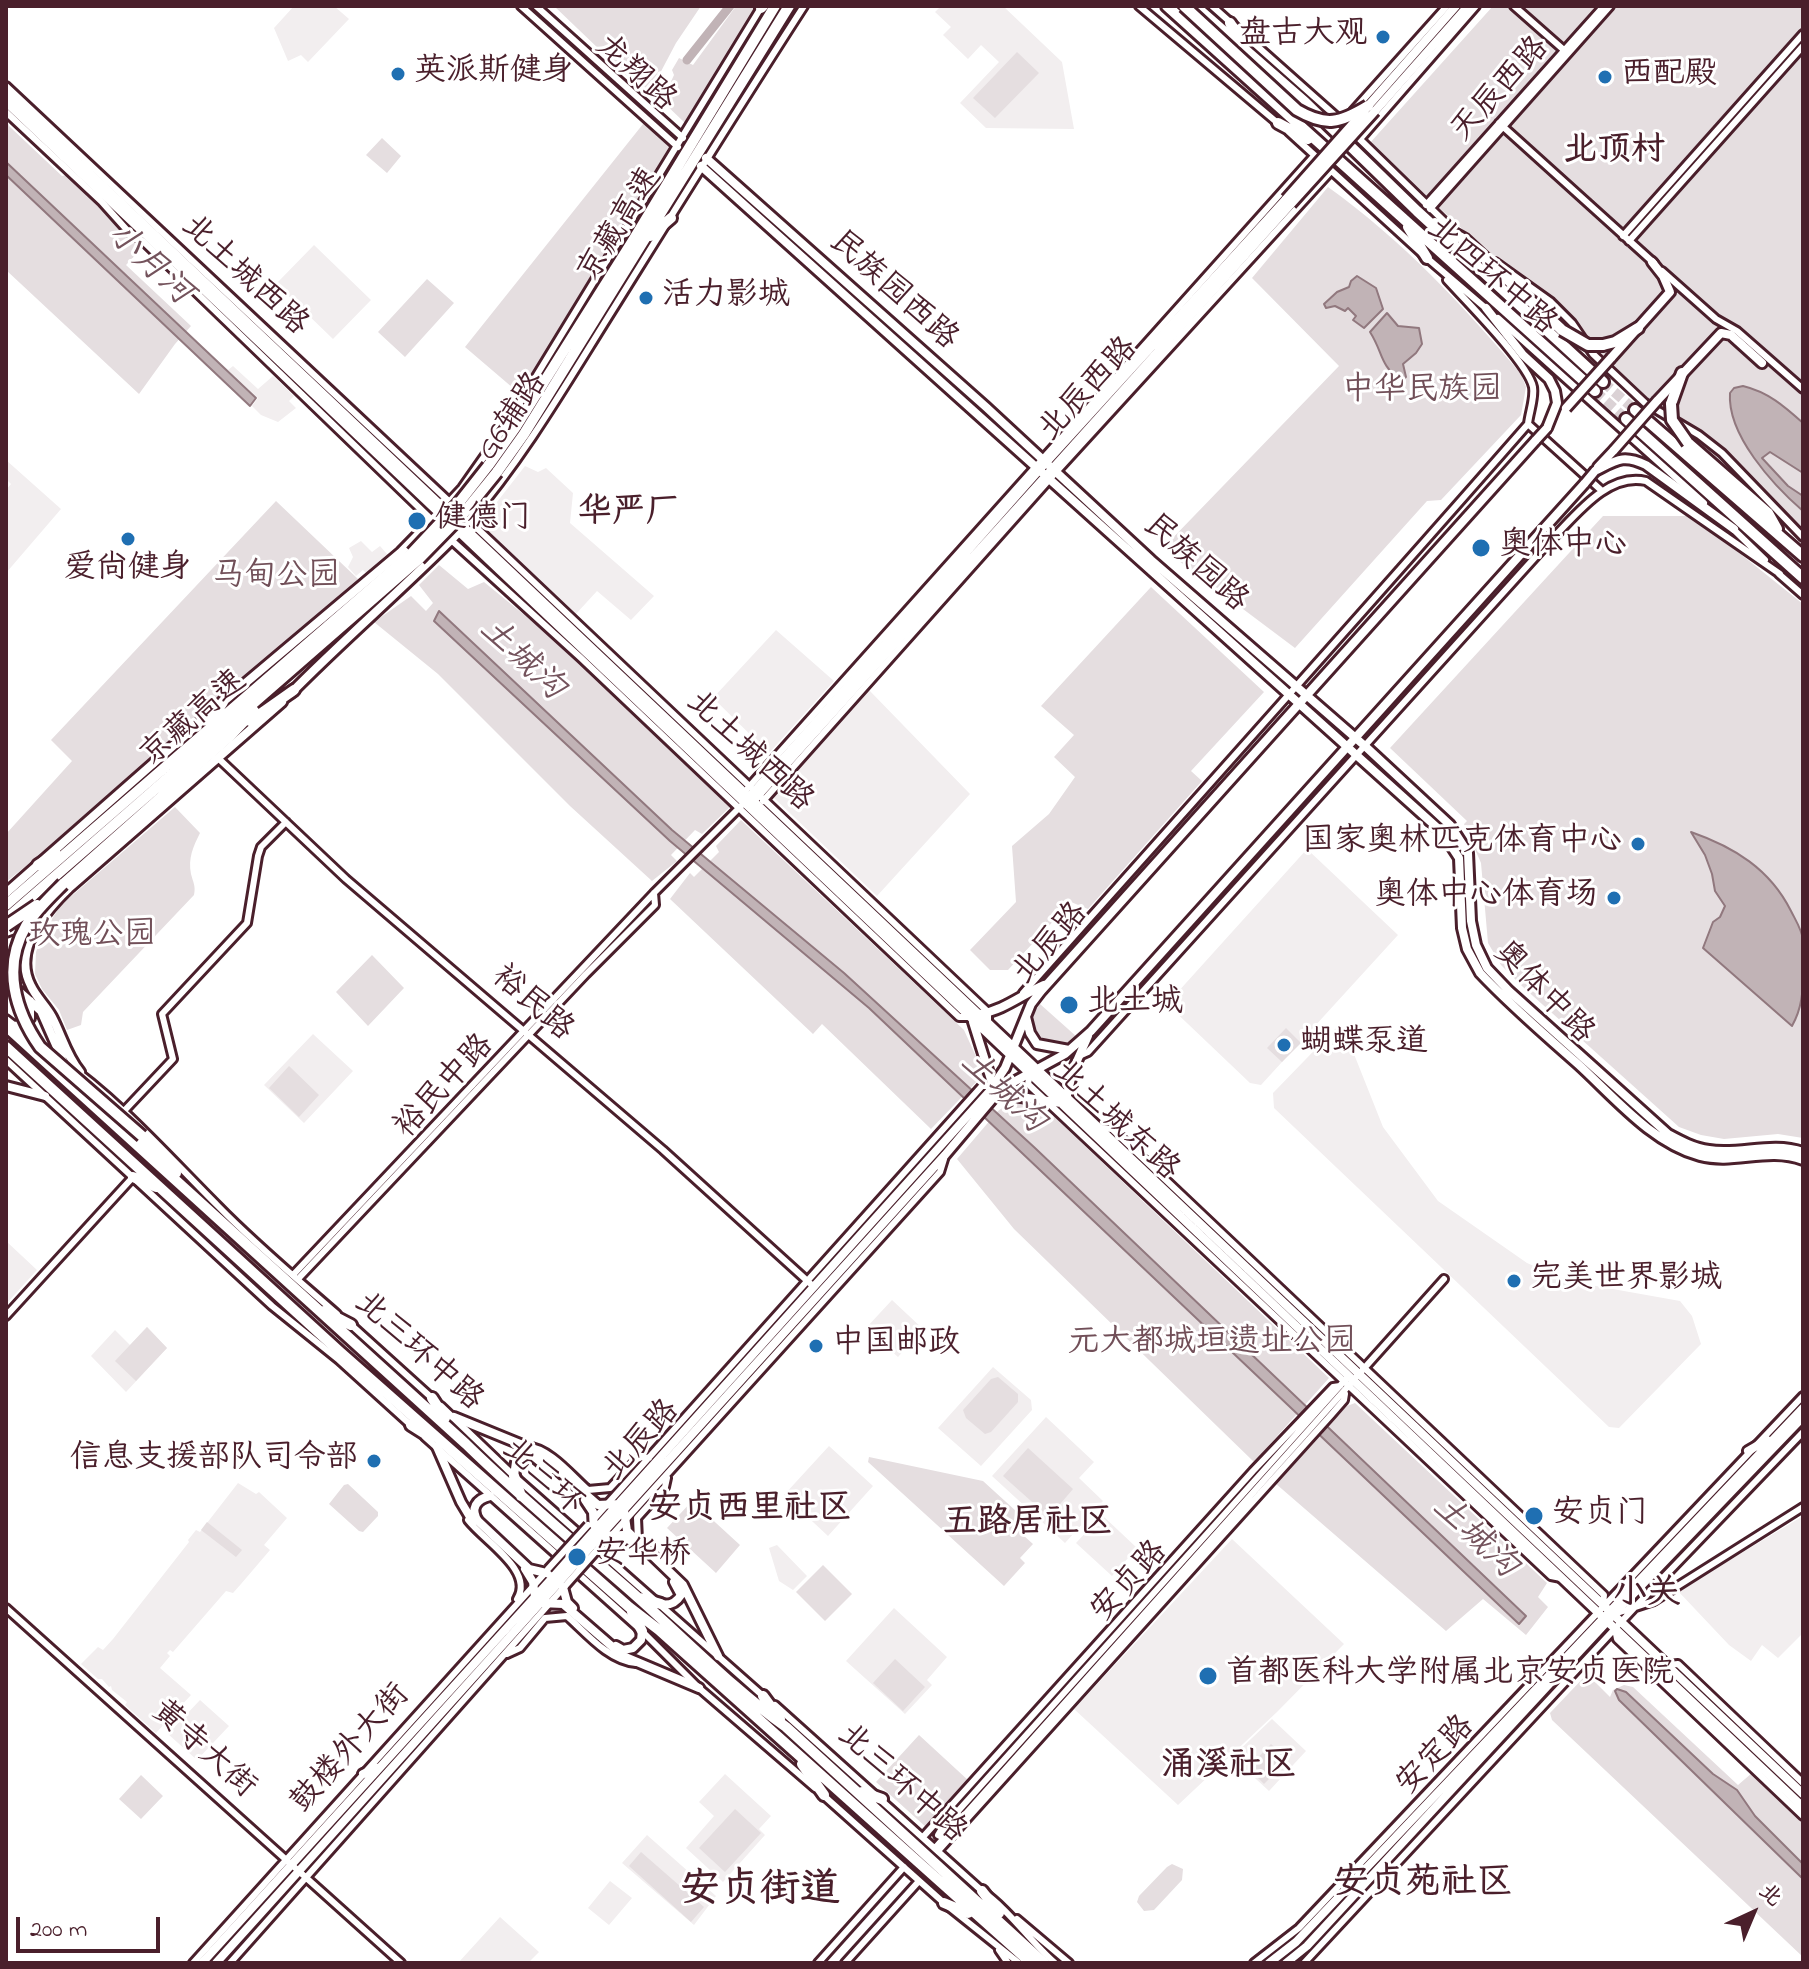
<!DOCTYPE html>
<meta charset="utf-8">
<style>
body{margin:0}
#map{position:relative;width:1809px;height:1969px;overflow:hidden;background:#fff;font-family:"Indie Flower","LXGW WenKai TC",sans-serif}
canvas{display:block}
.frame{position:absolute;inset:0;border:8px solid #4a1f2b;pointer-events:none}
.north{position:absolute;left:1713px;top:1873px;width:80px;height:80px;-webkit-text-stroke:6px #fff;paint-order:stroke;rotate:44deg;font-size:22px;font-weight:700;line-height:32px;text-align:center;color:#4a1f2b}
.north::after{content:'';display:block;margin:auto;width:28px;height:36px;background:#4a1f2b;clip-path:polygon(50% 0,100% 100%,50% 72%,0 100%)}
.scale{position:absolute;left:16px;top:1917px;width:144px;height:36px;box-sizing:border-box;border:4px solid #4a1f2b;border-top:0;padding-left:10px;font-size:24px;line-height:28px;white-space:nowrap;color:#4a1f2b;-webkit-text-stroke:6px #fff;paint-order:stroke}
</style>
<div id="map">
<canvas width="1809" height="1969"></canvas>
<div class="frame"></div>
<div class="north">北</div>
<div class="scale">200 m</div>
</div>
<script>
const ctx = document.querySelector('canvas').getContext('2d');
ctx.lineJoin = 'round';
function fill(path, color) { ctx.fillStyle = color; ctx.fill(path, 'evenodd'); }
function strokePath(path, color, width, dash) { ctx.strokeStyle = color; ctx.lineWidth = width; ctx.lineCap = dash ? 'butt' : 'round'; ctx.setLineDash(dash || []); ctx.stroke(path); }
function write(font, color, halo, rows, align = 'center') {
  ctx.font = font + ' "Indie Flower","LXGW WenKai TC",sans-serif'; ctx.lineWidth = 6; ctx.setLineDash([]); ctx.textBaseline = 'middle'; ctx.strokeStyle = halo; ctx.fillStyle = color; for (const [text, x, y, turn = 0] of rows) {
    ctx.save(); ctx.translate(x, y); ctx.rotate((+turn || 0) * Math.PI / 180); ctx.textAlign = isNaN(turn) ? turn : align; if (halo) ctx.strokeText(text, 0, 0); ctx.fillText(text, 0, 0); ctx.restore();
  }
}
fill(new Path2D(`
 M294,6H334L349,19L308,62L301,55L288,61L274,28Z
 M941,6H1003L1062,62L1074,129L986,128L960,103L999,62L981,45L968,59L943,35L951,27L935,12Z
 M314,245L371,300L333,339L276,284Z
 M233,366L258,389L273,376L294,396L289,401L296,408L278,422L261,415L252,406L258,398L228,370Z
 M6,460L61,509L6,573V490L11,484L6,479Z
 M525,466L538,472L546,468L573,493L570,523L654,596L631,620L597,591L575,615L485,531L483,520Z
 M361,541L372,552L380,546L387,554L368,575L363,570L356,576L348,567L353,557L349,548Z
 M776,630L834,681L769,753L713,698Z
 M869,690L970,794L877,896L772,796Z
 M1307,849L1398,935L1261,1085L1250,1083L1167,1004Z
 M1336,1028L1346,1034L1383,1127L1438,1201L1527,1263L1568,1281L1680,1301L1692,1316L1701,1344L1619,1428L1609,1427L1274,1108L1273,1093Z
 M313,1034L353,1071L304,1123L264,1085Z
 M6,1241L37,1270L6,1304Z
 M892,1300L923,1329L898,1357L866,1328Z
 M147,1327L167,1348L126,1392L91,1356L115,1330L130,1345Z
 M993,1367L1031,1400L1032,1410L981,1466L938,1428Z
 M1046,1417L1094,1462L1079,1478L1103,1501L1065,1543L992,1476Z
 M829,1446L873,1486L828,1536L784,1495Z
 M238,1483L256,1494L259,1492L287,1518L264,1545L270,1550L241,1584L233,1593L226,1591L173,1652L170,1650L167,1653L170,1656L160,1668L191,1695L156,1733L125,1705L127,1702L112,1690L111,1686L109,1687L102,1679H98L81,1664L98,1647L103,1650L113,1639L189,1542L188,1540L196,1530L200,1532Z
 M1102,1515L1137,1548L1112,1576L1076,1543Z
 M1803,1516V1633L1778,1658L1762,1645L1751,1661L1729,1645L1678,1591Z
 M1232,1539L1344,1644L1277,1712L1178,1805L1074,1709Z
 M777,1545L807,1576L793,1590L779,1581L769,1548Z
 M894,1608L947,1657L927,1680L932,1685L905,1714L846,1661Z
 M200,1700L229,1726L197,1760L168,1734Z
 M1272,1719L1306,1751L1269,1791L1232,1757Z
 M725,1774L771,1816L759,1829L765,1835L723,1882L686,1848L714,1816L699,1802Z
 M647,1835L716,1896L694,1925L622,1863Z
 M610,1881L632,1898L609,1925L588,1908Z
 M500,1917L539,1952L528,1963H458Z`), '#f2eeef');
fill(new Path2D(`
 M554,6H701L676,43L648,96Z
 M736,6H759L690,122L685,123L662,101L674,75L672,70L679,58L693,65Z
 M1493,6H1803V534L1683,430L1369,144Z
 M1017,52L1039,73L995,118L973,98Z
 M6,117L9,126L62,176L67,175L126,234L143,247L126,265L191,326L175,344L139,394L6,270Z
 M647,123L670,145L605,257L520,394L465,347L643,124Z
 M382,138L401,156L387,173L366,155Z
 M1328,187C1402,240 1463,305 1521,374L1526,387L1521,415L1441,500L1427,501L1295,648L1179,561L1164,547L1339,366L1252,278Z
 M427,279L454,303L405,357L378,332Z
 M276,501L358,579L167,743L61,838L6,882V834L72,761L51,740Z
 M1603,516H1693L1803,604V1138L1778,1134L1724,1139L1701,1135L1679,1127L1523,987L1501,965L1488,943L1481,863L1464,824L1467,821L1390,748Z
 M439,565L468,589L484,582L583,663L730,807L702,834L695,830L671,855L677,861L652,881L570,806L438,674L374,622L411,596L426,611L433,603L419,585Z
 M1151,587L1264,692L1191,771L1202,781L1088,909L1071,902L1008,970H990L970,950L1016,902L1012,846L1049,814L1075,777L1054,757L1074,735L1041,706Z
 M175,807L200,833C193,847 188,858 191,874C193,882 196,886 194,895L83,1012L81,1025L67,1030L59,1010L42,989L35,974L36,952L44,931L61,905Z
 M741,820L964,1030L984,1074L931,1129L822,1024L813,1034L670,899L690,873L694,877L719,852L716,846Z
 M372,955L404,988L368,1026L336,992Z
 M1040,1004L1077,1037L1065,1048L1035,1040L1030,1019Z
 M1286,1028L1301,1043L1282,1062L1267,1048Z
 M289,1066L319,1095L299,1117L269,1088Z
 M1012,1101L1046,1109L1329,1378L1254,1462L1014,1229L957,1159L998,1111Z
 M147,1327L167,1348L136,1381L115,1361Z
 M998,1377L1018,1394V1402L991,1432L985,1434L966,1418L963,1410L991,1379Z
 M1355,1403L1547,1583L1538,1597L1548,1607L1526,1635L1483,1599L1446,1631L1275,1483L1347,1406Z
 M1028,1448L1073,1489L1049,1517L1003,1476Z
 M869,1457L983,1481L1028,1522L1023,1535L1033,1544L1020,1558L1025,1563L1004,1586L868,1462Z
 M348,1484L378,1512V1516L363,1532L359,1531L329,1504L344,1485Z
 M692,1501L740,1545L716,1573L667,1528Z
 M207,1522L242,1550L236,1557L201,1530Z
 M823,1565L852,1594L825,1621L796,1592Z
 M895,1659L925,1687L903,1711L873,1683Z
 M1587,1674L1610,1697L1613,1690L1624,1685L1633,1687L1738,1785L1752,1773L1803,1822V1957L1552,1720L1550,1713Z
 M919,1735L969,1781L927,1828L876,1782Z
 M1271,1744L1288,1760L1264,1784L1248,1768Z
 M141,1775L163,1796L141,1819L119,1799Z
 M735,1809L761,1833L725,1872L699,1848Z
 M641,1852L704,1907L691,1922L629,1866Z
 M1172,1864L1183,1869L1182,1880L1154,1910L1144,1911L1137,1902L1139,1896L1167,1867Z`), '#e5dee0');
const water = new Path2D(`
 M6,162L256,398L250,406L6,175Z
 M1357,276L1376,288L1383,309L1364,328L1353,320L1356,316L1348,308L1345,311L1335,306L1326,308L1324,304L1337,292L1349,287L1351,281Z
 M1387,313L1398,326L1419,328L1422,344L1416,353L1403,364L1406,377L1402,382C1378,363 1384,354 1370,332Z
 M1743,386C1768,392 1784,406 1803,423V473L1770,452L1762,458L1788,486L1803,496V511C1773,485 1727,435 1730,393L1734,388Z
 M439,611L672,830L844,973L1035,1148L1526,1616L1519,1624L869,1008L670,841L434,621Z
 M1691,832C1734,847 1770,869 1791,911C1796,921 1802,930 1803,940C1804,950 1803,961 1803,972C1803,992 1802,1008 1792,1026L1703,948L1713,922L1720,917L1725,906L1715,891L1712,874L1705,855Z
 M1617,1689L1626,1692L1713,1774L1737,1790L1755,1816L1803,1864V1879L1619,1700L1615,1691Z`);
fill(water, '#c1b3b6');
strokePath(water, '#91787e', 2);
strokePath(new Path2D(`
 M687,60L730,6`), '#c1b3b6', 9);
strokePath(new Path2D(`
 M1603,382L1635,410
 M1595,391L1626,419`), '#dbd2d5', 10, [10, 5]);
const minor = new Path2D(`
 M521,6L678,147
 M536,6L683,138
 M1139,6L1280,125
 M1212,6L1338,118L1451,228
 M1514,6L1565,51
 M6,86L455,507
 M1353,111L1447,6
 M6,112L101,201L127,230L144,242L435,523
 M1499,123L1654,263
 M1289,132L1427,258L1489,311
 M1360,139L1476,6
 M1426,205L1604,6
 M1430,209L1610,6
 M1623,236L1803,34
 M1629,241L1803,46
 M1495,262L1551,302L1572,323L1593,354L1645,403L1699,435L1722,453L1803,537
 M1662,271L1716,319L1737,331L1803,389
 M1447,280C1465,300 1528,363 1533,387C1535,398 1529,413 1528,424
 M1498,318L1704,503
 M1528,424L1602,491
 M448,503L462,488L507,424L762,6
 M463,515L988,1012V1021
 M468,522C525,456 569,379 615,306C678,205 740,105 804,6
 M1730,526L1765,560
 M448,537L581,658L959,1017H970
 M1779,574L1803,595
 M218,758L346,879L663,1150L814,1287
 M748,788L1314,156
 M763,801L1056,472L1331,171
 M1023,993C1191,804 1361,615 1528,424
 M6,1019L32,1039
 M1079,1056L1088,1052L1548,543C1574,518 1606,472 1646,481L1780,574
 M60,1059C119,1100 167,1155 218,1206C255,1244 297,1279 337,1314
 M6,1060L272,1306L339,1360L413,1427
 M1030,1073L1028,1084L1551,1576L1561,1578
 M124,1111L173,1059L162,1014L247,923L258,856L261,847L286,822
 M1101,1128L1112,1129L1604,1595L1603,1604
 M293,1275L654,893L741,806
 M298,1279L586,974L655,905L654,893
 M6,1316L133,1177
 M349,1323L433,1399
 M441,1406L514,1476L763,1696
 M425,1437L642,1631L699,1688L815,1788
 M526,1446C550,1448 571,1475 588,1490L610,1488L639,1457L649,1458
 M468,1520C484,1541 535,1571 517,1599
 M593,1520L982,1086H993
 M611,1536L940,1172L944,1159
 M641,1543L638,1540L637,1518L665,1487L667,1478
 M6,1608L401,1963
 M1614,1614L1654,1601L1803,1507
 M1615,1629L1617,1639L1803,1816
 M507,1654L520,1648L545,1618L567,1616C586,1633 609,1661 636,1663
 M1668,1665L1678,1664L1803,1783
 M775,1705L982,1891C1010,1911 1029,1940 1055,1963
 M823,1795L944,1903L1019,1963
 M923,1837L1253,1471L1333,1387L1340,1386
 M944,1838L938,1835L941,1830L1346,1379
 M935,1848L1444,1279
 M938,1851L1331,1415L1344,1400L1345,1394
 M1017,1919L1069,1963
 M999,1950L1008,1963
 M193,1963L546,1572
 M230,1963L565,1586
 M818,1963L904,1867
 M845,1963L919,1881
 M1254,1963L1299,1928L1803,1396
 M1304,1963L1635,1607L1803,1432`);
const major = new Path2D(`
 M6,94L1803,1794
 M6,102L1803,1807
 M1368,106L1456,6
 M1375,111L1468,6
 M706,158L986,407L1151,560L1366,747L1450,825L1468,853L1471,921L1476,945L1487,968L1509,991L1668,1134C1681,1141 1694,1148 1709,1150C1741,1155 1771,1141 1803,1152
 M701,166L1442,832L1459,858L1462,928L1467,949L1480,973C1511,1006 1545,1035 1579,1065C1615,1098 1652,1143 1700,1156C1735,1165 1767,1147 1803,1160
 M1486,308L1523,355L1549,379L1555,391L1557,403L1547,428
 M1611,358L1670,292L1663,276L1652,262
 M1657,401L1721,333L1731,335L1762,363
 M1598,467L1614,450
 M1595,471C1617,460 1623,454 1646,465L1734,529
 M291,693C345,638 404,588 458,533
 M752,794L1040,469L1286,199
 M748,802L753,801L1291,204
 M6,893L223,702L401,552L439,513
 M6,932L28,924
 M6,980L41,1011L63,1061
 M980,1014C1004,1010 1021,995 1044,985
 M1026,1017L1030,1033L1037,1044L1069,1050
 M973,1022L993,1086
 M14,1026L22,1025L30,1018V1001
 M80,1072C66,1055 62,1036 52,1017C46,1006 36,997 31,986C12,950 45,911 69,888L282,702
 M6,1086L45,1096
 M1001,1094L1061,1103
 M1067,1095L1073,1070L1088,1036
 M454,1417L525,1446L544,1458L598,1505L619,1504
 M437,1447L461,1502L473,1522
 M1748,1451L1767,1440
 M514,1476L516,1462L526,1455L533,1456L550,1470
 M585,1500L593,1512L594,1531
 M624,1510L627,1531L683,1585L718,1656
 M594,1531L989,1092L1005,1068L1031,1004L1041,991L1536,440
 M600,1536L945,1155L994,1097L1010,1084L1065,1054L1091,1031L1585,483
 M601,1536L623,1535L629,1540
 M525,1569L533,1582L535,1597
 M561,1580L567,1602L573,1608
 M541,1603L563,1604L623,1656L699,1688
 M661,1604C670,1606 676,1603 681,1595L674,1582
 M616,1646L623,1650L633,1648L641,1640L642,1631
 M363,1774L377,1768
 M202,1963L555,1575L529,1569L478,1521C470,1509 476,1499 490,1496
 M216,1963L561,1580
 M1269,1963L1296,1942L1803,1408
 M1286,1963L1307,1946L1614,1614L1803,1417`);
const highway = new Path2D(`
 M1167,6L1595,391
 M1195,6L1305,102L1417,211L1603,382
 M761,8L763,6
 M1230,23L1243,43
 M1278,123L1308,139
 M1435,223L1465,240L1562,330
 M1408,227L1427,258
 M650,236L671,218
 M1603,345L1615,342L1638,328
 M1671,404L1682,373
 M1635,410L1803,556
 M1626,419L1803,578
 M1688,443L1768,513L1777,529
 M488,466L515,428L632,242L775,6
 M497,472L524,434L789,6
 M250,721L294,690
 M210,722L223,702
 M38,865L56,854
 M63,884L229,737L254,711
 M6,905L412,553
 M6,919L419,559
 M6,1026L466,1444C520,1497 578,1545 635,1595C685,1639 732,1688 786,1727L1044,1963
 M6,1047L340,1352L629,1607L659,1630L1031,1963
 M142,1136L176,1173
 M133,1177L156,1187
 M324,1311L351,1325
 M432,1398L445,1418
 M411,1425L430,1437
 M514,1476L521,1496
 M640,1598L661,1604
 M632,1612L642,1631
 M763,1696L780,1719
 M802,1764L824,1795
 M862,1792L882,1799
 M982,1891L999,1913
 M944,1903L968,1913`);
strokePath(minor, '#4a1f2b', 12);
strokePath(major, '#4a1f2b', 14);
strokePath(highway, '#4a1f2b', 16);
strokePath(minor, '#fff', 6);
strokePath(major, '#fff', 8);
strokePath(highway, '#fff', 10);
const minorBridge = new Path2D(`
 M548,1569L588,1525
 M566,1585L605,1541`);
const majorBridge = new Path2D(`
 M1286,199L1365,110
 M1291,204L1375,111
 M1566,408L1611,358
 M1536,440L1547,428
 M1614,450L1657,401
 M1585,483L1595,471
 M555,1575L594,1531
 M561,1580L600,1536`);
const highwayBridge = new Path2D(`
 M1184,6L1297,110C1326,127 1340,123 1368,106
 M1562,330L1588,345H1603
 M1671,404L1672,420L1688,443
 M412,553L458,504L488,466
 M419,559L463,514L497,472
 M63,884C50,897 36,910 26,926C2,967 15,1011 40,1047L142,1136
 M6,926L37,905`);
strokePath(minorBridge, '#4a1f2b', 12, []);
strokePath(majorBridge, '#4a1f2b', 14, []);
strokePath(highwayBridge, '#4a1f2b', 16, []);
strokePath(minorBridge, '#fff', 6);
strokePath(majorBridge, '#fff', 8);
strokePath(highwayBridge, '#fff', 10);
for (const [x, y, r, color] of [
 [1383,37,8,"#1f6fb2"],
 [398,74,8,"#1f6fb2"],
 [1605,77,8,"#1f6fb2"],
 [646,298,8,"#1f6fb2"],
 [417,521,10,"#1f6fb2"],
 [128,539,8,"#1f6fb2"],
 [1481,548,10,"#1f6fb2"],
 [1638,844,8,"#1f6fb2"],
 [1614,898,8,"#1f6fb2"],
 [1069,1005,10,"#1f6fb2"],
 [1284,1045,8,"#1f6fb2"],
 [1514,1281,8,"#1f6fb2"],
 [816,1346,8,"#1f6fb2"],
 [374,1461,8,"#1f6fb2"],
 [1534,1516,10,"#1f6fb2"],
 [577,1557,10,"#1f6fb2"],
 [1208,1676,10,"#1f6fb2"]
]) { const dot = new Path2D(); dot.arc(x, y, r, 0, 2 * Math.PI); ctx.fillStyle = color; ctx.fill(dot); strokePath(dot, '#fff', 3); }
write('32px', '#4a1f2b', '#fff', [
 ["盘古大观",1367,37,"right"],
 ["英派斯健身",414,74],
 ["西配殿",1621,77],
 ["活力影城",662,298],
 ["健德门",435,521],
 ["奥体中心",1499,548],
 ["爱尚健身",128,571,"center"],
 ["国家奥林匹克体育中心",1622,844,"right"],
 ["奥体中心体育场",1598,898,"right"],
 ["北土城",1087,1005],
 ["蝴蝶泵道",1300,1045],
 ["完美世界影城",1530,1281],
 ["中国邮政",832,1346],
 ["信息支援部队司令部",358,1461,"right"],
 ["安贞门",1552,1516],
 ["安华桥",595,1557],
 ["首都医科大学附属北京安贞医院",1226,1676]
], 'left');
write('32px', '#4a1f2b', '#fff', [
 ["龙翔路",634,75,42],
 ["天辰西路",1502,91,-48],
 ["京藏高速",622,226,-58],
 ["北土城西路",243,277,43],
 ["北四环中路",1490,278,41],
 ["民族园西路",892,292,42],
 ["北辰西路",1090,391,-47],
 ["G6辅路",514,418,-56],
 ["民族园路",1194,565,42],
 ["京藏高速",195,720,-41],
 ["北土城西路",748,753,43],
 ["北辰路",1052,945,-49],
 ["奥体中路",1542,994,46],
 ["裕民路",531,1005,41],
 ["裕民中路",446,1088,-47],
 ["北土城东路",1114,1122,43],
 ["北三环中路",417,1353,42],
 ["北辰路",643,1442,-48],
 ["北三环",541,1478,42],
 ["安贞路",1131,1583,-48],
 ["鼓楼外大街",352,1750,-48],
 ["黄寺大街",202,1751,42],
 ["安定路",1437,1757,-46],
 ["北三环中路",900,1785,42]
]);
write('32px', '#714f58', '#fff', [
 ["中华民族园",1422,393],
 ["马甸公园",276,579],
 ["玫瑰公园",92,938],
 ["元大都城垣遗址公园",1212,1345]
]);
write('bold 34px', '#4a1f2b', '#fff', [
 ["北顶村",1614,153],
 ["华严厂",629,515],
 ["安贞西里社区",750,1511],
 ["五路居社区",1028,1525],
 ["小关",1647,1596],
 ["涌溪社区",1229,1768]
]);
write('italic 34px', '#74535c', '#fff', [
 ["小月河",148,266,43],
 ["土城沟",520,661,43],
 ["土城沟",1001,1094,43],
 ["土城沟",1473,1539,43]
]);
write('bold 36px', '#4a1f2b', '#fff', [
 ["安贞苑社区",1423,1886]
]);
write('bold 40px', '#4a1f2b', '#fff', [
 ["安贞街道",760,1893]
]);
</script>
